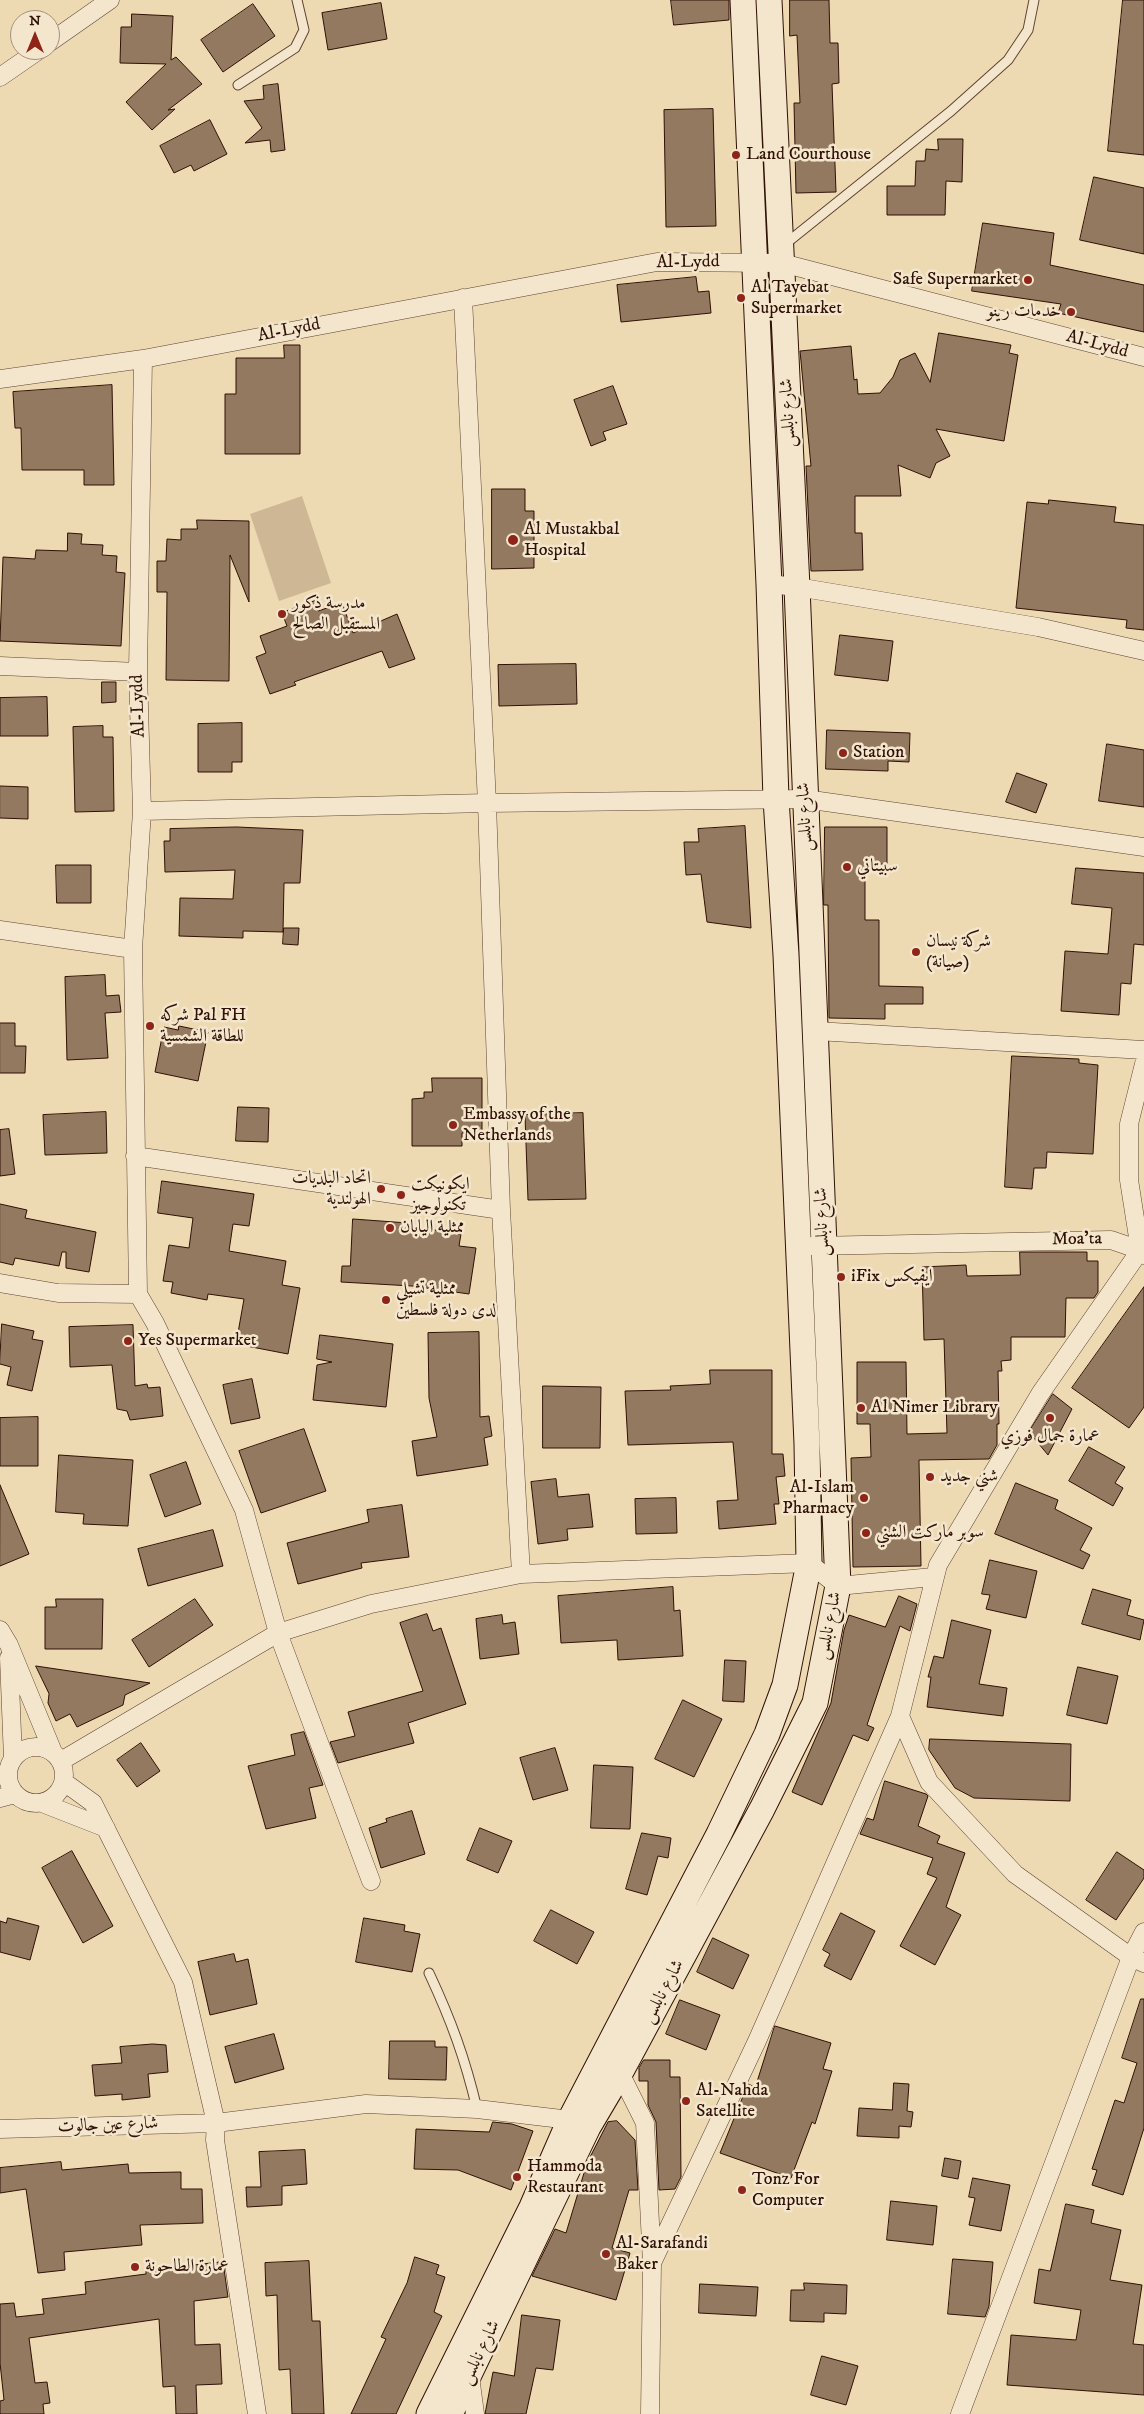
<!DOCTYPE html>
<meta charset="utf-8">
<style>
body{margin:0}
#map{position:relative;width:1144px;height:2414px;overflow:hidden;background:#edd9b2;font-family:"IM FELL DW Pica",serif}
canvas{display:block}
.north{position:absolute;left:10px;top:10px;width:50px;height:50px;box-sizing:border-box;background:#f3e6cd;border:1px solid #a5917d;border-radius:50%;rotate:0deg;font-size:14px;font-weight:700;line-height:20px;text-align:center;color:#2f1105}
.north::after{content:'';display:block;margin:auto;width:18px;height:22px;background:#8f2418;clip-path:polygon(50% 0,100% 100%,50% 72%,0 100%)}
</style>
<div id="map">
<canvas width="1144" height="2414"></canvas>
<div class="north">N</div>
</div>
<script>
const ctx = document.querySelector('canvas').getContext('2d');
ctx.lineJoin = 'round';
function fill(path, color) { ctx.fillStyle = color; ctx.fill(path, 'evenodd'); }
function strokePath(path, color, width, dash) { ctx.strokeStyle = color; ctx.lineWidth = width; ctx.lineCap = dash ? 'butt' : 'round'; ctx.setLineDash(dash || []); ctx.stroke(path); }
function write(font, color, halo, rows, align = 'center') {
  ctx.font = font + ' "IM FELL DW Pica",Amiri,serif'; ctx.lineWidth = 5; ctx.setLineDash([]); ctx.textBaseline = 'middle'; ctx.strokeStyle = halo; ctx.fillStyle = color; for (const [text, x, y, turn = 0] of rows) {
    ctx.save(); ctx.translate(x, y); ctx.rotate((+turn || 0) * Math.PI / 180); ctx.textAlign = isNaN(turn) ? turn : align; if (halo) ctx.strokeText(text, 0, 0); ctx.fillText(text, 0, 0); ctx.restore();
  }
}
fill(new Path2D(`
 M302,496L331,583L279,601L250,514Z`), '#cdb795');
const building = new Path2D(`
 M671,0H729V20L674,25Z
 M790,0H829L830,43H838L839,83L832,84L836,192L796,193L794,103H800L797,35L790,36Z
 M1123,0H1144V155L1108,151Z
 M381,3L387,39L328,50L322,13Z
 M253,4L275,36L223,72L201,40Z
 M132,14L173,16L171,60L176,57L202,84L168,110L175,109L152,130L126,102L166,64L120,63L121,27H131Z
 M278,84L285,150L271,152L270,140L245,143L262,128L244,101L264,99L263,86Z
 M713,109L716,226L666,227L664,110Z
 M210,120L227,154L194,171L191,165L174,173L160,146Z
 M938,139H963L962,182L946,181L945,215H887V186H915L916,161H925L926,149L938,150Z
 M1094,177L1144,188V254L1080,240Z
 M983,223L1054,233L1050,265L1144,285V332L1058,313L1061,304L972,291Z
 M696,277L698,292L709,291L711,313L621,322L617,285Z
 M939,333L1011,345L1009,353L1018,355L1004,441L936,429L950,456L936,463L930,478L898,465L901,496H855V533H862L863,570L811,571L806,466H811L800,351L851,346L854,380L857,379L858,394L880,393L893,377L900,360L915,353L930,382Z
 M284,345H300V454H225V394H236V358H284Z
 M112,385L114,485H84V470H22L21,428H15L13,392Z
 M613,386L627,424L603,432L606,440L591,446L574,400Z
 M492,489H525V511H534V568L492,569Z
 M1049,500L1116,507L1114,522L1144,525V630L1126,628L1127,620L1016,608L1027,502L1048,504Z
 M197,520L249,521V602L230,555L229,681L166,680L167,592H157V561H166L167,539L181,540V529H197Z
 M68,533L82,534L81,544L103,545L102,555L117,556L116,572L125,573L121,646L0,641L3,557L35,559L36,550L67,551Z
 M315,601L318,611L342,603L353,633L397,614L415,659L389,668L382,651L294,682L296,685L270,694L256,657L266,653L260,636L287,626L282,613Z
 M840,635L893,641L888,681L835,675Z
 M576,664L577,704L499,706L498,665Z
 M102,682H116V702L102,703Z
 M47,697L48,736H0V698Z
 M242,723V762H232V772H198V724Z
 M103,726V737H113L114,811L75,812L73,727Z
 M827,730L910,733L909,762L888,761V771L826,769Z
 M1107,744L1144,750V807L1099,801Z
 M1017,773L1047,784L1036,813L1006,802Z
 M0,786L28,787V819L0,818Z
 M745,826L751,928L707,922L701,874L686,875L684,842H699L698,829Z
 M237,827L303,830L300,883H284L283,932L243,931V938L179,936L180,898L233,899L235,870L165,872L164,841H170V829Z
 M825,827H887V864H865V920H879V986L923,987V1004H885V1019L829,1018L828,905H824Z
 M56,865H91V903H57Z
 M1076,868L1144,873V945L1134,944L1131,984L1121,983L1119,1015L1061,1011L1065,951L1108,954L1112,908L1072,904Z
 M284,928H299L298,945L283,944Z
 M105,975L106,996L119,995L121,1012L105,1013L108,1058L67,1060L65,977Z
 M0,1023H15V1046H26L25,1073H0Z
 M179,1026L208,1032L198,1081L155,1072L164,1027L178,1030Z
 M1012,1056L1079,1059V1063L1098,1065L1093,1154L1047,1152L1046,1168H1034L1032,1189L1005,1187Z
 M432,1078H482V1133H462V1146H412V1099L424,1098V1092H432Z
 M238,1107L269,1108L268,1142L236,1141Z
 M106,1112L107,1153L45,1155L43,1115Z
 M583,1113L586,1199L528,1200L525,1115Z
 M9,1129L15,1174L0,1176V1130Z
 M162,1181L254,1194L249,1226L233,1224L229,1251L286,1261L282,1285L300,1288L288,1354L236,1344L244,1299L208,1294L207,1300L171,1293L173,1282L163,1281L169,1245L189,1248L193,1218L158,1213Z
 M0,1204L27,1210L25,1218L96,1232L89,1272L66,1268V1252H62L59,1266L15,1258L13,1265L0,1262Z
 M353,1219L408,1223V1226L461,1234L459,1246L476,1248L469,1294L412,1286L341,1282L342,1266H350Z
 M1020,1252H1087V1261H1098V1292L1094,1298H1066L1065,1337H1011V1360L1001,1361L1002,1371H998L999,1424H997V1445L989,1459L919,1460L921,1566L853,1567L851,1458L871,1457L870,1424H857V1362H906L907,1434L947,1433L944,1339L924,1340L922,1267L966,1265L967,1276L1020,1275Z
 M1144,1287V1407L1129,1428L1072,1388Z
 M2,1324L34,1331L32,1339L43,1341L32,1391L7,1385L11,1367L0,1364Z
 M133,1325L135,1386L147,1384L148,1388L160,1387L163,1416L130,1420L127,1411L117,1409L112,1365L70,1367L69,1327Z
 M479,1332L480,1417L489,1416L492,1436L484,1438L488,1465L417,1476L412,1441L437,1437L429,1398L428,1333Z
 M320,1335L393,1344L386,1407L313,1400L317,1365L332,1362L317,1359Z
 M710,1370H772V1454H783L785,1476L776,1477L779,1504H774L776,1524L719,1529L717,1501L738,1500L733,1442L628,1445L625,1391L671,1390L670,1386L710,1384Z
 M252,1379L260,1418L231,1424L223,1385Z
 M543,1386L601,1387L600,1448H543Z
 M1053,1394L1072,1409L1048,1455L1029,1432Z
 M38,1417V1466H0V1418Z
 M304,1429L326,1491L261,1513L239,1451Z
 M1089,1447L1125,1467L1115,1483L1123,1488L1113,1506L1069,1481Z
 M59,1455L133,1460L128,1526L83,1524L84,1514L56,1512Z
 M186,1462L201,1504L165,1517L150,1475Z
 M556,1479L558,1497L589,1494L593,1527L567,1529L568,1540L538,1544L531,1482Z
 M1016,1483L1058,1500L1055,1509L1092,1528L1080,1550L1090,1555L1083,1569L995,1534Z
 M0,1485L29,1554L0,1566Z
 M676,1498L677,1533L636,1534L635,1499Z
 M402,1505L409,1557L361,1563L362,1568L298,1584L287,1543L369,1522L367,1510Z
 M213,1530L223,1566L148,1586L138,1549Z
 M990,1560L1037,1571L1026,1618L986,1609L990,1595L982,1594Z
 M673,1587L674,1611L680,1610L683,1656L618,1660L617,1640L561,1643L558,1596Z
 M1093,1589L1131,1600L1127,1615L1144,1620L1140,1640L1082,1624Z
 M899,1596L917,1604L910,1631L900,1626L867,1725L874,1728L868,1741L853,1735L822,1805L792,1792L831,1703L844,1630L849,1615L885,1627Z
 M56,1599H103L102,1649H45V1607H56Z
 M195,1599L213,1625L149,1667L132,1640Z
 M427,1614L433,1631L441,1628L466,1704L408,1723L414,1743L338,1763L330,1742L355,1736L348,1712L423,1691L400,1623Z
 M502,1615L503,1624L515,1622L519,1654L480,1659L476,1619Z
 M952,1620L991,1630L979,1684L1007,1688L1003,1716L927,1707L931,1677H928L934,1656L943,1658Z
 M725,1660L746,1661L744,1702L723,1701Z
 M36,1666L150,1683L125,1695L123,1705L77,1727L70,1714L56,1721L48,1703L49,1694Z
 M1078,1667L1118,1676L1107,1724L1067,1715Z
 M683,1700L722,1719L694,1777L655,1759Z
 M304,1732L323,1785L309,1788L316,1818L266,1829L248,1766L295,1755L291,1735Z
 M930,1739L1071,1744L1070,1801L974,1798L955,1788L929,1750Z
 M141,1743L160,1771L137,1787L117,1760Z
 M555,1748L568,1790L533,1800L520,1758Z
 M594,1765L633,1767L630,1829L591,1828Z
 M885,1781L926,1794L928,1796L918,1826L940,1836L937,1843L965,1853L946,1907L961,1915L935,1965L900,1946L937,1878L927,1874L933,1858L860,1834L867,1818L873,1820Z
 M412,1811L425,1854L381,1868L369,1828L387,1822L386,1819Z
 M480,1828L512,1841L498,1873L467,1860Z
 M642,1833L671,1838L668,1858L658,1856L647,1895L626,1889Z
 M72,1851L113,1926L83,1943L42,1868Z
 M1117,1852L1144,1870V1878L1116,1920L1086,1900Z
 M551,1910L594,1932L577,1964L534,1941Z
 M841,1913L875,1931L851,1980L824,1966L830,1954L823,1950Z
 M8,1918L39,1926L30,1960L0,1952V1921L6,1923Z
 M364,1918L405,1925L404,1931L420,1934L412,1972L356,1962Z
 M713,1938L749,1955L733,1989L697,1972Z
 M234,1954L236,1962L248,1959L257,2004L210,2015L198,1962Z
 M1141,1999H1144V2128L1123,2195L1092,2185L1097,2170L1092,2169L1115,2100L1124,2103L1137,2063L1122,2058Z
 M680,2000L720,2015L706,2050L666,2034Z
 M775,2026L831,2043L823,2069L832,2071L815,2124L812,2122L791,2178L720,2153L748,2084L755,2087Z
 M274,2034L284,2069L235,2083L225,2047Z
 M390,2041H435V2047H447L446,2080L389,2079Z
 M153,2044L166,2045L168,2072L148,2074L150,2097L122,2100V2094L95,2096L92,2065L122,2063L120,2047Z
 M644,2060H670V2077H680L681,2177L675,2189L659,2190L656,2122L648,2105V2081H639V2068Z
 M894,2083L909,2084L907,2111L913,2112L911,2127L899,2126V2138L857,2136L859,2108L892,2110Z
 M617,2121L635,2140L638,2190H629L612,2248L630,2253L616,2300L532,2276L555,2229L566,2233L587,2163L608,2122Z
 M493,2122L512,2124L533,2131L511,2190L458,2170L414,2169L416,2129L489,2132Z
 M305,2150L307,2184L282,2186V2205L247,2207L246,2187H261L259,2152Z
 M945,2158L961,2161L958,2179L942,2176Z
 M61,2162L62,2170L128,2164L129,2173L181,2172V2189H202L203,2223L140,2225L142,2245L64,2252L65,2270L38,2273L26,2189L0,2193V2168Z
 M973,2178L1010,2185L1001,2231L969,2225L975,2198L969,2197Z
 M891,2201L937,2206L933,2245L887,2240Z
 M1066,2204L1094,2210L1091,2223L1121,2230L1110,2280L1142,2285L1133,2344L1144,2345V2395L1007,2385L1011,2335L1076,2340L1081,2310L1034,2303L1039,2269L1050,2271Z
 M415,2257L439,2265L436,2274L445,2277L434,2312L442,2316L396,2414H351L386,2339L381,2337L407,2283Z
 M953,2259L993,2262L989,2306L985,2317L948,2314Z
 M309,2261L312,2321H320L324,2414H292L290,2369L279,2370L277,2295L266,2296L265,2263Z
 M223,2262L228,2297L194,2301L195,2345L220,2344L222,2384L196,2385L197,2414H176L175,2386L163,2387L159,2319L29,2338L35,2383L47,2382L50,2403L43,2404L44,2414H0V2401L4,2400L0,2363V2304L14,2303L16,2317L44,2314L42,2299L86,2294L85,2282L146,2274V2271Z
 M804,2283L847,2285L846,2314L824,2313V2322L790,2321L791,2290H804Z
 M700,2284L758,2287L756,2316L699,2313Z
 M522,2315L560,2320L553,2370L536,2368L526,2414H485L493,2372L514,2376Z
 M822,2356L858,2366L846,2405L811,2395Z`);
fill(building, '#92795f');
strokePath(building, '#2f1105', 1);
const service = new Path2D(`
 M238,85L295,48L304,30L297,0
 M784,245L951,111L1008,60L1028,30L1034,0
 M429,1973C451,2020 465,2058 477,2109`);
const minor = new Path2D(`
 M50,42L110,0
 M0,77L39,50
 M463,298L487,803L501,1210L521,1574
 M0,379L143,359
 M769,584L797,587L1038,627L1144,651
 M0,666L138,672
 M142,811L487,803L805,799L1144,847
 M0,930L133,949L142,811L138,672L143,359L657,262L782,263L1144,357
 M133,949L138,1294L155,1323L244,1510L278,1633L371,1881
 M816,1031L1144,1050
 M1144,1064L1129,1124V1180L1140,1250L1144,1255
 M135,1156L501,1210
 M812,1246L1111,1240L1140,1250
 M0,1283L58,1293L138,1294
 M0,1630L9,1645L53,1752
 M9,1658L13,1759
 M900,1716L929,1782L1015,1874L1131,1957L1144,1963
 M8 1775a28 28 0 1 1 56 0a28 28 0 1 1-56 0Z
 M61,1761L278,1633L371,1604L521,1574L809,1563L838,1586L933,1577
 M64,1782L93,1803L183,1982L216,2123L366,2104L477,2109L570,2120L579,2123
 M0,1798L15,1794
 M42,1803L106,1828
 M615,2067L620,2073L645,2123L652,2263L650,2414
 M0,2129L216,2123L215,2140L257,2414
 M652,2263L757,2041L900,1716L938,1565L1040,1394L1144,1245
 M470,2376L475,2414
 M960,2414L1131,1957L1144,1932`);
const secondary = new Path2D(`
 M429,2414L532,2207L570,2120L719,1834L767,1734L785,1685L809,1563L807,1444L786,955L776,799L769,584L743,0
 M450,2414L588,2127L620,2073L762,1809L815,1703L838,1586L797,587L769,0`);
strokePath(service, '#5e4330', 11);
strokePath(minor, '#5e4330', 19);
strokePath(secondary, '#2f1105', 27);
strokePath(service, '#f3e6cd', 9);
strokePath(minor, '#f3e6cd', 18);
strokePath(secondary, '#f3e6cd', 25);
for (const [x, y, r, color] of [
 [736,155,5,"#8f2418"],
 [1028,280,5,"#8f2418"],
 [741,298,5,"#8f2418"],
 [1071,312,5,"#8f2418"],
 [513,540,6,"#8f2418"],
 [282,614,5,"#8f2418"],
 [843,753,5,"#8f2418"],
 [847,867,5,"#8f2418"],
 [916,952,5,"#8f2418"],
 [150,1026,5,"#8f2418"],
 [453,1125,5,"#8f2418"],
 [381,1189,5,"#8f2418"],
 [401,1195,5,"#8f2418"],
 [390,1228,5,"#8f2418"],
 [841,1277,5,"#8f2418"],
 [386,1300,5,"#8f2418"],
 [128,1341,5,"#8f2418"],
 [861,1408,5,"#8f2418"],
 [1050,1418,5,"#8f2418"],
 [930,1477,5,"#8f2418"],
 [864,1498,5,"#8f2418"],
 [866,1533,5,"#8f2418"],
 [686,2101,5,"#8f2418"],
 [517,2177,5,"#8f2418"],
 [742,2190,5,"#8f2418"],
 [606,2254,5,"#8f2418"],
 [135,2267,5,"#8f2418"]
]) { const dot = new Path2D(); dot.arc(x, y, r, 0, 2 * Math.PI); ctx.fillStyle = color; ctx.fill(dot); strokePath(dot, '#f3e6cd', 2); }
write('18px', '#2f1105', '#f3e6cd', [
 ["Land Courthouse",746,155],
 ["Safe Supermarket",1018,280,"right"],
 ["Al Tayebat",751,288],
 ["Supermarket",751,309],
 ["خدمات رينو",1061,312,"right"],
 ["Al Mustakbal",524,530],
 ["Hospital",524,551],
 ["مدرسة ذكور",292,604],
 ["المستقبل الصالح",292,625],
 ["Station",853,753],
 ["سبيتاني",857,867],
 ["شركة نيسان",926,942],
 ["(صيانة)",926,963],
 ["شركه Pal FH",160,1016],
 ["للطاقة الشمسية",160,1037],
 ["Embassy of the",463,1115],
 ["Netherlands",463,1136],
 ["اتحاد البلديات",371,1179,"right"],
 ["الهولندية",371,1200,"right"],
 ["ايكونيكت",411,1185],
 ["تكنولوجيز",411,1206],
 ["ممثلية اليابان",400,1228],
 ["iFix ايفيكس",851,1277],
 ["ممثلية تشيلي",396,1290],
 ["لدى دولة فلسطين",396,1311],
 ["Yes Supermarket",138,1341],
 ["Al Nimer Library",871,1408],
 ["عمارة جمال فوزي",1050,1437,"center"],
 ["شني جديد",940,1477],
 ["Al-Islam",854,1488,"right"],
 ["Pharmacy",854,1509,"right"],
 ["سوبر ماركت الشني",876,1533],
 ["Al-Nahda",696,2091],
 ["Satellite",696,2112],
 ["Hammoda",527,2167],
 ["Restaurant",527,2188],
 ["Tonz For",752,2180],
 ["Computer",752,2201],
 ["Al-Sarafandi",616,2244],
 ["Baker",616,2265],
 ["عمارة الطاحونة",145,2267]
], 'left');
write('18px', '#2f1105', '#f3e6cd', [
 ["Al-Lydd",688,263,-1],
 ["Al-Lydd",289,331,-11],
 ["Al-Lydd",1097,345,15],
 ["شارع نابلس",789,413,-93],
 ["Al-Lydd",139,706,-92],
 ["شارع نابلس",806,817,-93],
 ["شارع نابلس",823,1222,-92],
 ["Moa'ta",1077,1240,-1],
 ["شارع نابلس",830,1626,-79],
 ["شارع نابلس",664,1992,-62],
 ["شارع عين جالوت",108,2126,-2],
 ["شارع نابلس",481,2353,-64]
]);
</script>
